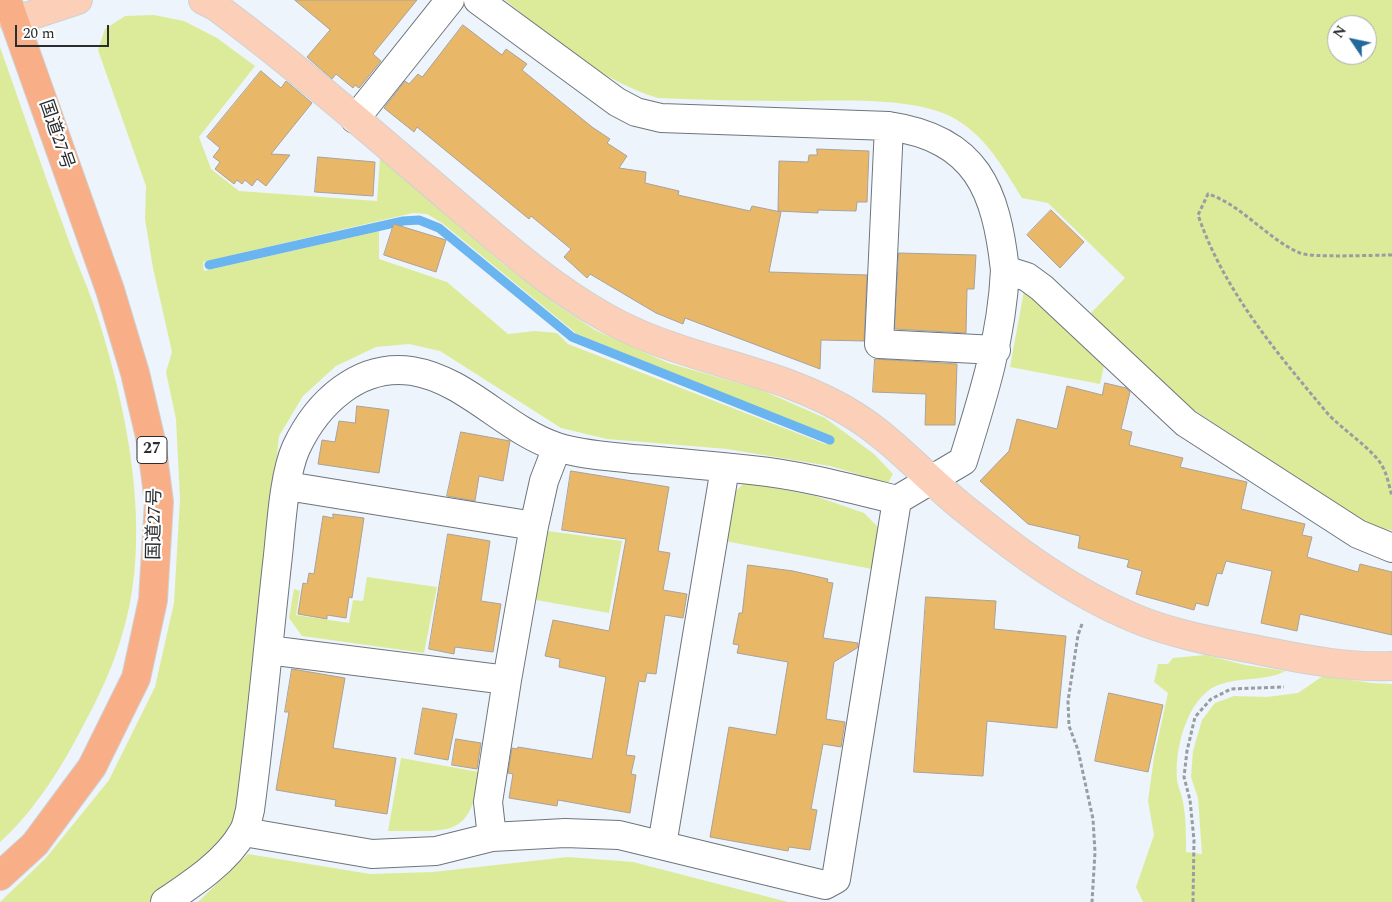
<!DOCTYPE html>
<meta charset="utf-8">
<style>
body{margin:0}
#map{position:relative;width:1392px;height:902px;overflow:hidden;background:#edf4fb;font-family:Spectral,serif}
canvas{display:block}
.north{position:absolute;left:1327px;top:15px;width:50px;height:50px;box-sizing:border-box;background:#fff;border:1px solid #aaabac;border-radius:50%;rotate:304deg;font-size:14px;font-weight:700;line-height:20px;text-align:center;color:#2a2c2f}
.north::after{content:'';display:block;margin:auto;width:18px;height:22px;background:#23689d;clip-path:polygon(50% 0,100% 100%,50% 72%,0 100%)}
.scale{position:absolute;left:15px;top:25px;width:94px;height:22px;box-sizing:border-box;border:2px solid #2a2c2f;border-top:0;padding-left:6px;font-size:15px;line-height:18px;white-space:nowrap;color:#2a2c2f;-webkit-text-stroke:4px #fff;paint-order:stroke}
</style>
<div id="map">
<canvas width="1392" height="902"></canvas>
<div class="north">N</div>
<div class="scale">20 m</div>
</div>
<script>
const ctx = document.querySelector('canvas').getContext('2d');
ctx.lineJoin = 'round';
function fill(path, color) { ctx.fillStyle = color; ctx.fill(path, 'evenodd'); }
function strokePath(path, color, width, dash) { ctx.strokeStyle = color; ctx.lineWidth = width; ctx.lineCap = dash ? 'butt' : 'round'; ctx.setLineDash(dash || []); ctx.stroke(path); }
function write(font, color, halo, rows, align = 'center') {
  ctx.font = font + ' Spectral,"Noto Sans JP",serif'; ctx.lineWidth = 4.5; ctx.setLineDash([]); ctx.textBaseline = 'middle'; ctx.strokeStyle = halo; ctx.fillStyle = color; for (const [text, x, y, turn = 0] of rows) {
    ctx.save(); ctx.translate(x, y); ctx.rotate((+turn || 0) * Math.PI / 180); ctx.textAlign = isNaN(turn) ? turn : align; if (halo) ctx.strokeText(text, 0, 0); ctx.fillText(text, 0, 0); ctx.restore();
  }
}
fill(new Path2D(`
 M505,0H1392V530L1372,528L1170,394L1088,316L1125,278L1048,203L1022,198C1003,167 984,133 950,116C908,96 834,101 788,101C745,101 701,100 658,98C600,81 552,37 505,0ZM1337,25H1367V55H1337Z
 M154,15L184,21L217,38L255,66L199,137L211,169L239,191L377,201L380,158L503,264L557,305L595,330L668,363L759,389L825,418L874,454L893,474L888,483L830,466L727,449L607,439L561,428L440,351L409,344L376,347L336,366L303,396L279,436L241,805L233,828L216,849L182,880L150,902H0L46,858L109,780L155,687L174,603L180,499L176,419L166,372L172,352L153,268L145,219L146,186L98,50L105,29L125,16ZM413,213L427,214L442,223L577,334L833,438L825,444L568,344L557,333L535,331L508,334L447,282L379,259V231L204,271L203,262Z
 M0,47C22,109 43,171 66,233C76,262 90,291 99,321C130,421 154,544 119,645C110,673 98,698 84,724C63,765 35,811 0,842Z
 M1024,291L1037,293L1105,361L1100,384L1010,367Z
 M745,482L815,496L864,513L878,527L872,569L725,541L732,495Z
 M547,531L622,541L609,613L536,600Z
 M367,577L437,587L424,653L302,636L289,618L294,589L300,591L296,615L349,623L353,600L363,601Z
 M1206,655L1245,665L1286,671C1264,682 1240,676 1216,686C1187,699 1174,750 1177,780C1178,787 1182,795 1183,802C1186,818 1186,835 1186,852L1202,854L1198,798L1191,777L1193,751L1202,720L1215,703L1234,696L1267,697L1298,693L1323,676L1372,683L1392,684V902H1143L1136,887L1154,835L1148,801L1154,757L1168,693L1154,682L1158,664H1168L1173,658Z
 M401,758L479,772C472,841 446,830 388,831Z
 M248,854L370,874L433,872L568,857L633,862L788,902H198Z`), '#dceb99');
strokePath(new Path2D(`
 M209,265L403,221L419,220L439,228L572,337L830,440`), '#6ab4ef', 9);
const building = new Path2D(`
 M295,0H417L373,54L381,61L359,88L355,85L353,88L336,74L332,79L307,57L330,30Z
 M463,25L502,55L506,49L527,64L522,70L592,127L610,139L607,143L627,156L619,168L646,172L645,183L679,191L678,195L750,211L752,206L781,212L769,272L867,275L864,341L821,340L820,369L685,318L683,324L656,313L590,274L587,278L564,257L571,249L531,216L529,219L417,127L414,132L384,108L405,81L409,84L418,74L422,77Z
 M261,71L281,88L286,81L312,103L271,154L290,155L266,186L257,179L252,186L245,180L242,184L237,180L234,184L215,169L220,162L213,157L220,148L207,137Z
 M817,149L869,151L867,202H857L856,211L818,210V213L778,211L779,161L808,162L809,155H817Z
 M318,157L375,162L373,196L315,192Z
 M1051,210L1084,242L1060,268L1027,235Z
 M394,224L446,240L436,272L384,255Z
 M899,253L976,255L974,289H967L966,333L895,329Z
 M875,359L957,364L955,425H925L926,394L873,392Z
 M1105,383L1126,388L1130,392L1121,429L1132,432L1129,445L1183,458L1180,467L1247,482L1241,509L1305,524L1302,535L1312,537L1307,557L1358,572L1360,564L1392,572V635L1300,614L1297,631L1261,623L1272,571L1226,561L1222,574L1217,573L1208,606L1196,603L1194,610L1136,594L1142,571L1127,567L1129,560L1078,548L1080,536L1028,524L980,481L1009,451L1017,419L1057,429L1067,386L1102,395Z
 M357,406L389,410L379,473L318,464L322,440L335,442L339,421L355,423Z
 M461,432L510,441L503,481L479,476L475,501L447,496Z
 M571,471L669,487L658,551L670,553L663,590L687,594L683,618L665,615L656,674L647,673L645,682L639,681L626,755L635,756L631,774L636,775L630,813L558,800L557,806L509,798L513,774L508,773L512,748L517,749L518,747L592,759L606,677L559,667L560,659L545,656L553,620L609,631L626,539L562,530Z
 M333,514L364,518L352,598L349,597L346,618L327,615V619L298,614L303,583L307,584L309,573L314,574L323,516L333,518Z
 M448,534L490,541L481,601L501,604L493,652L455,647L454,654L429,649Z
 M748,565L793,571L828,579L827,582L833,583L823,638L858,643L857,648L834,662L826,719L845,722L841,747L823,744L811,809L817,810L810,850L789,847L788,851L710,837L729,727L776,735L788,662L737,653L739,645L733,644L739,613H742Z
 M926,597L996,601L994,629L1066,636L1057,728L987,721L983,776L914,772Z
 M292,669L345,678L333,748L396,758L387,814L335,806L336,800L276,790L289,712H285Z
 M1109,693L1163,705L1148,772L1095,761Z
 M423,708L457,714L448,760L415,754Z
 M456,739L481,743L477,769L452,765Z`);
fill(building, '#e9b768');
strokePath(building, '#a7a29b', 1);
const minor = new Path2D(`
 M478,0L617,102L636,112L661,118L889,126C977,139 996,190 1005,270L1027,277L1042,288L1186,423L1358,534L1392,548
 M355,119L450,0
 M889,126L879,344L996,350
 M287,486L534,526
 M268,650L507,680
 M244,832L372,854L436,851L492,837L565,833L619,835L825,885L836,879L897,500
 M492,837L488,802L507,680L534,526L544,481L557,447
 M662,845L725,468
 M165,902C192,884 227,861 243,832C247,826 248,817 250,810C261,728 268,646 277,564C281,532 283,477 296,448C317,403 359,363 412,371C467,380 505,430 557,447C582,455 608,456 633,459C673,462 712,466 751,470C801,475 849,488 897,500L963,461C983,397 1002,337 1005,270`);
const major = new Path2D(`
 M203,0L215,6C295,65 370,131 445,195C496,238 546,284 605,317C683,362 778,367 855,416C896,442 928,480 966,510C1018,552 1072,592 1134,618C1177,636 1223,643 1268,652C1308,660 1351,668 1392,666
 M14,21L78,0`);
const highway = new Path2D(`
 M0,876L35,844L92,767L136,678L153,600L159,502L151,441L135,373L110,290L7,0`);
strokePath(minor, '#6f757c', 30);
strokePath(major, '#d0d1d1', 30);
strokePath(highway, '#d0d1d1', 30);
strokePath(new Path2D(`
 M1392,255C1376,255 1311,258 1300,253C1267,239 1241,204 1208,194L1198,215C1224,291 1277,353 1328,414C1342,429 1372,449 1381,464C1387,473 1389,486 1392,496
 M1082,624L1078,635L1068,701L1069,726L1078,750L1093,819L1095,852L1092,902
 M1193,902L1194,840L1190,800L1184,777L1187,751L1195,717L1211,699L1231,689L1284,687`), '#989da2', 3, [4, 2.5]);
strokePath(minor, '#fff', 28);
strokePath(major, '#fbcfb8', 28);
strokePath(highway, '#f8af88', 28);
for (const [x, y, w] of [
 [152,450,30]
]) { const box = new Path2D(); box.roundRect(x - w / 2, y - 13.5, w, 27, 4); ctx.fillStyle = '#fff'; ctx.fill(box); strokePath(box, '#2a2c2f', 1); }
write('bold 16px', '#2a2c2f', null, [
 ["27",152,450]
]);
write('18px', '#2a2c2f', '#fff', [
 ["国道27号",55,135,71],
 ["国道27号",156,524,-89]
]);
</script>
